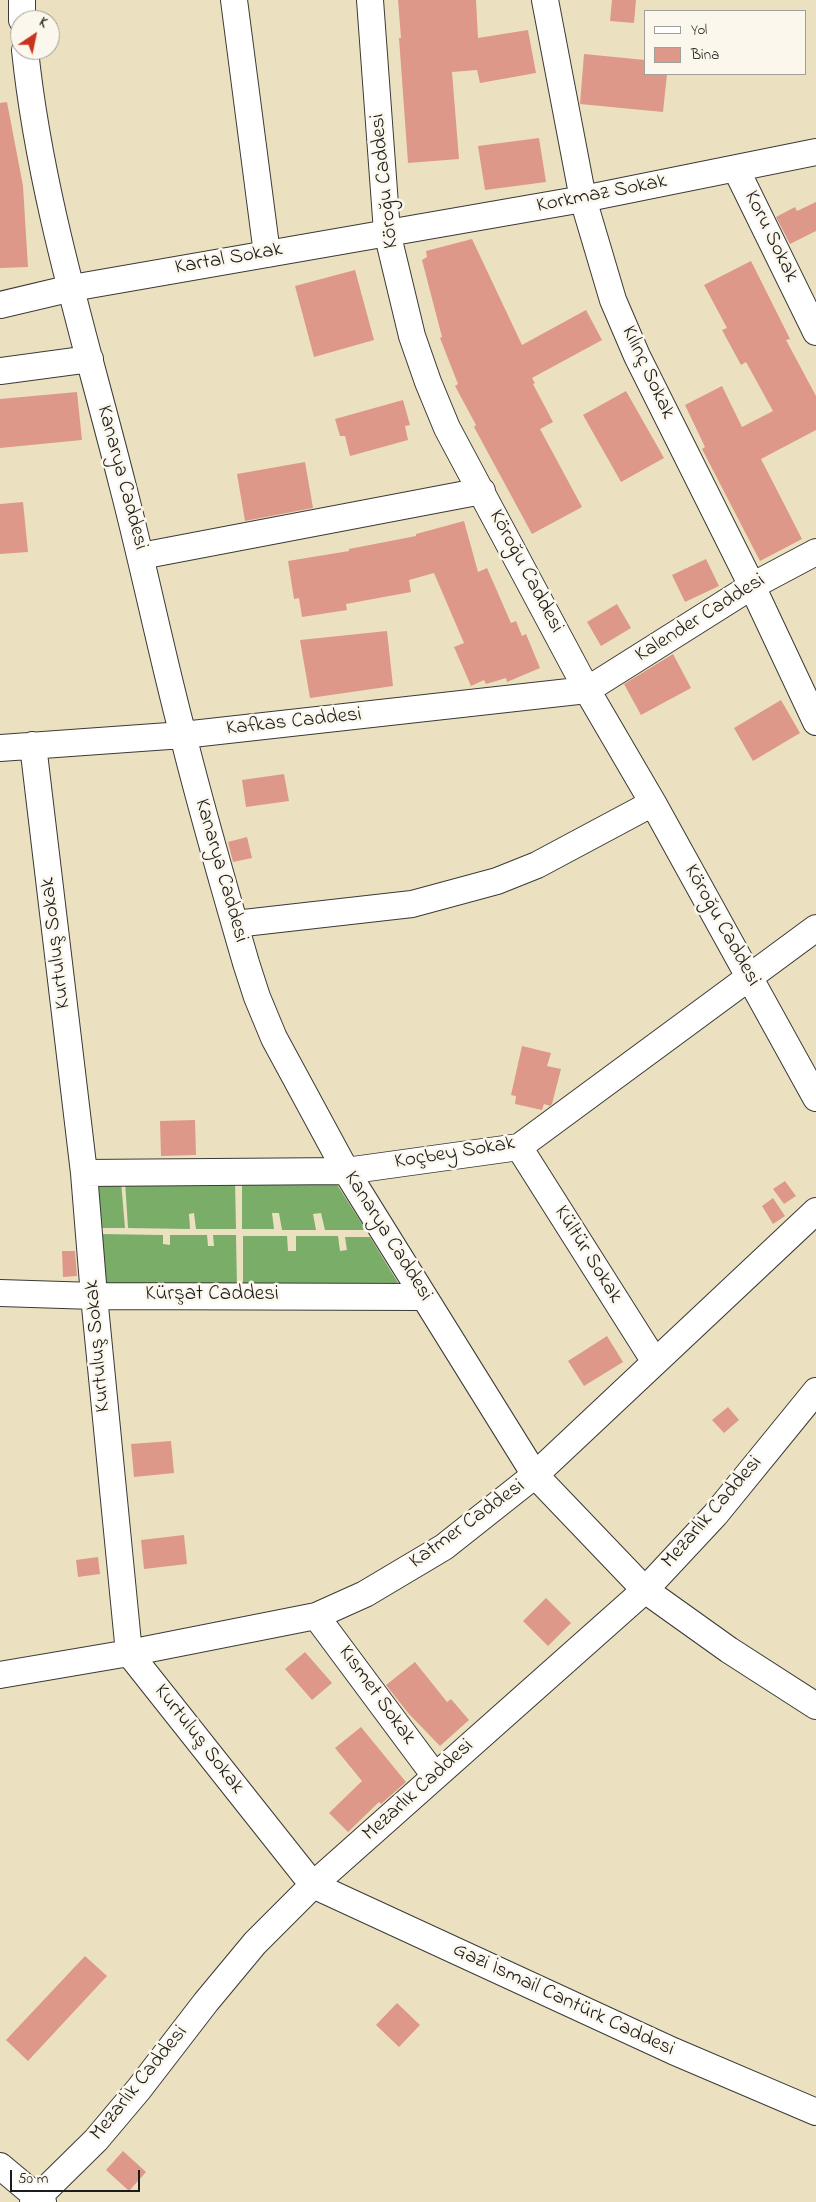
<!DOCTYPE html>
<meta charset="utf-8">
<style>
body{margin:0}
#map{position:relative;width:816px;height:2202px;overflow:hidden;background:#ebe1c0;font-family:"Indie Flower",sans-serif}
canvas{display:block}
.legend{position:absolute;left:644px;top:10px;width:162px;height:65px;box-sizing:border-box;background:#fbf7ec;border:1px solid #a29f99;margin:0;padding:6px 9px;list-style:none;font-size:15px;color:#1c1c1c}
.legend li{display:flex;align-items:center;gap:10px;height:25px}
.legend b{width:25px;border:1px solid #a29f99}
.north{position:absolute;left:10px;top:10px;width:50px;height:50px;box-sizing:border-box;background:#fbf7ec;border:1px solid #a29f99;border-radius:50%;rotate:34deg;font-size:14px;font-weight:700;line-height:20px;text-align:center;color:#1c1c1c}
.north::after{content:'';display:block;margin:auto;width:18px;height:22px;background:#c8321e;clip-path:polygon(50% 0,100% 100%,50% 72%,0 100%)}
.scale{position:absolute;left:10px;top:2170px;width:130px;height:22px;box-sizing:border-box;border:2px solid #1c1c1c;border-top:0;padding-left:6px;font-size:15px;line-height:18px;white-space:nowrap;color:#1c1c1c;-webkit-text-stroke:4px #fbf7ec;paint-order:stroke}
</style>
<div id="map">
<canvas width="816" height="2202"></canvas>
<ul class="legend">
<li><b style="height:6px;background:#fff"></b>Yol</li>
<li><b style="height:14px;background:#dd9889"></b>Bina</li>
</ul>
<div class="north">K</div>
<div class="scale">50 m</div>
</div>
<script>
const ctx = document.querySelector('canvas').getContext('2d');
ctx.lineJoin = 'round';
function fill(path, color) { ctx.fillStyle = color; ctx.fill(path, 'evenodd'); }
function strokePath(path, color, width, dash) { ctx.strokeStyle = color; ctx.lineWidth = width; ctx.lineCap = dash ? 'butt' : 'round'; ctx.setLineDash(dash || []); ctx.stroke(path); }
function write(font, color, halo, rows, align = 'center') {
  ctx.font = font + ' "Indie Flower",sans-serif'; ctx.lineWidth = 5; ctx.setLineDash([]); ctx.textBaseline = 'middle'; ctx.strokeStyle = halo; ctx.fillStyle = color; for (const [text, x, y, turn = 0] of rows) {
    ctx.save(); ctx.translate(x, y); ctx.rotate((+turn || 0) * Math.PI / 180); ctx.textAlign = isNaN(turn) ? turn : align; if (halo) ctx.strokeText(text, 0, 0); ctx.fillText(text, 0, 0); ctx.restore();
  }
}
fill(new Path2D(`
 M235,1180L236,1229H196L194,1213L189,1214L190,1229L128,1228L125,1181Z
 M242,1180H334L366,1230H325L321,1213L313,1214L316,1230H282L279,1213H272L274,1229H242Z
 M98,1181H121L125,1228H98Z
 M100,1234L163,1235V1244L170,1245V1235H207L208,1246H214L213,1235H236L237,1289L106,1286Z
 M243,1236H287L288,1251H296V1236H338L340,1251L347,1250L345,1237H370L400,1286L243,1289Z`), '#7aad68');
fill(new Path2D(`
 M398,0H476L478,38L528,30L536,73L480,83L477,70L452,72L459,159L408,163L399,38H401Z
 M612,0H636L634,23L610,21Z
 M584,54L645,60V74H667L663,112L580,104Z
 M7,102L23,186L28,267L0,268V103Z
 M539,138L546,182L485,190L478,146Z
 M816,202V231L790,244L776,217L795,207L797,211Z
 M472,239L522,345L586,310L602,340L532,378L535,383L533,384L553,422L540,429L582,507L532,534L474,427L476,425L455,386L458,384L440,338L442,337L422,260L427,257L426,251Z
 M751,261L790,339L786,340L816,396V430L761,459L802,539L760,561L702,449L705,447L685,405L722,386L742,427L773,411L746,362L741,365L722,330L727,328L704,285Z
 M355,270L374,340L314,357L295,286Z
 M626,391L664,458L621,482L583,415Z
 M77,392L82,440L0,448V399Z
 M403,400L410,425L405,426L408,440L350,456L345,436H340L335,419Z
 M305,462L313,508L245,521L237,474Z
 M23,502L28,552L0,554V504Z
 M464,521L478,572L487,568L511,623L516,621L522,636L526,634L540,668L507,682L506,678L486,684L484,680L471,686L454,647L464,643L434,573L409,580L411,592L346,604L347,610L302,617L299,598L294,599L288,561L349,551V549L416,536V534Z
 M706,559L719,586L685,602L672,575Z
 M617,604L631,628L601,646L587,622Z
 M387,631L393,686L310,698L300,640Z
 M673,654L691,688L641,715L624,684Z
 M781,700L800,733L753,761L734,728Z
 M284,774L289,801L246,807L242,780Z
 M247,837L252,858L233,862L228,842Z
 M522,1046L551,1053L547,1066L561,1069L552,1104L550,1106L544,1104L542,1110L515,1104L516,1096L511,1095Z
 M195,1120L196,1155L161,1156L160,1121Z
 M785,1181L796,1196L784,1204L773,1189Z
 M773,1198L785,1216L773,1224L762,1206Z
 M62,1251H75L77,1276L63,1277Z
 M607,1336L623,1362L584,1386L568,1361Z
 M728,1407L739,1420L724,1433L712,1420Z
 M171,1441L174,1473L134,1477L131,1444Z
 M184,1535L187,1564L144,1569L141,1540Z
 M98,1557L100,1574L78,1577L76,1560Z
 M546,1598L571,1623L548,1646L523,1621Z
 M305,1652L332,1683L312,1700L285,1669Z
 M415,1662L447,1702L451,1699L469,1720L440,1746L409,1714L386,1685Z
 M361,1727L406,1782L381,1804L379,1802L348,1832L329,1813L362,1781L335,1748Z
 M85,1956L107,1976L28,2061L6,2040Z
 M397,2003L420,2025L399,2047L376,2025Z
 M123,2151L146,2172L129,2191L106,2170Z`), '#dd9889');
const minor = new Path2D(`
 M22,0V20
 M234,0L267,254
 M370,0L387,232L412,336L428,382L447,428L587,690L653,803L816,1098
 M545,0L583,199L613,300L637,356L752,586L816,722
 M25,50C40,196 86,341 122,483C144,567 161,652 183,735C202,812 224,887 246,963L257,997L274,1038L346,1171L535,1475L645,1590L729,1650L816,1706
 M736,169L816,332
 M0,305L72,288L583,199L816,152
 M0,371L90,359
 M141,556L482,491
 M33,745L84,1173L94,1296L129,1653L313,1885L673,2051L816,2112
 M0,748L183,735L587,690L752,586L816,552
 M235,924L412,904L497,881L537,865L653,803
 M519,1147L655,1362
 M84,1173L346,1171L519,1147L816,928
 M0,1293L94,1296L424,1297
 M316,1616L435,1776
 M0,1675L129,1653L316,1616L365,1594L444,1547L535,1475L816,1211
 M0,2166L43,2202
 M33,2202L96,2140L139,2089L206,2002L255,1943L313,1885L645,1590L715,1515L816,1391`);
strokePath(minor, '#3b3a35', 28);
strokePath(minor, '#fff', 26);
write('21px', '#1c1c1c', '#fbf7ec', [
 ["Köroğu Caddesi",386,181,-96],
 ["Korkmaz Sokak",602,195,-11],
 ["Koru Sokak",770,237,64],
 ["Kartal Sokak",229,260,-10],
 ["Kılınç Sokak",647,373,65],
 ["Kanarya Caddesi",121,478,75],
 ["Köroğu Caddesi",525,572,62],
 ["Kalender Caddesi",701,619,-32],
 ["Kafkas Caddesi",294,723,-6],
 ["Kanarya Caddesi",220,871,74],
 ["Köroğu Caddesi",721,926,61],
 ["Kurtuluş Sokak",57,943,-97],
 ["Koçbey Sokak",455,1154,-9],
 ["Kanarya Caddesi",387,1237,58],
 ["Kültür Sokak",587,1255,58],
 ["Kürşat Caddesi",212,1296],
 ["Kurtuluş Sokak",99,1346,-95],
 ["Mezarlık Caddesi",713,1513,-49],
 ["Katmer Caddesi",468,1525,-36],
 ["Kısmet Sokak",376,1696,54],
 ["Kurtuluş Sokak",198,1740,52],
 ["Mezarlık Caddesi",419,1791,-42],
 ["Gazi İsmail Cantürk Caddesi",563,2001,25],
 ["Mezarlık Caddesi",140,2084,-51]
]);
</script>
